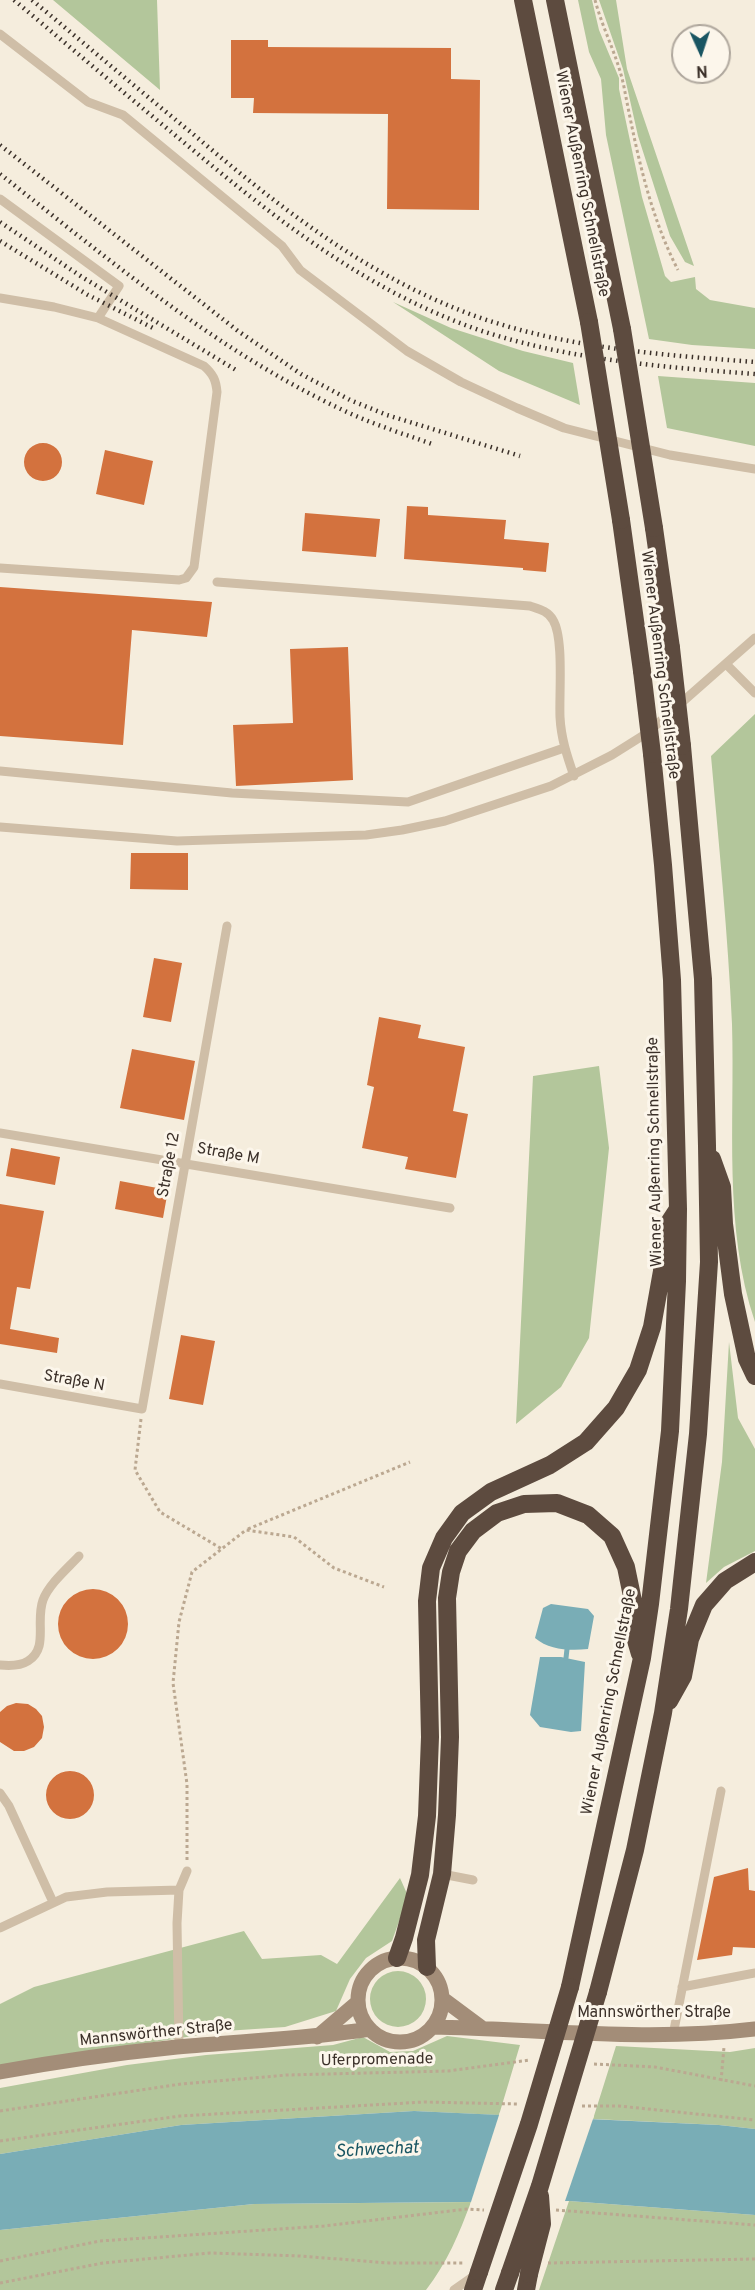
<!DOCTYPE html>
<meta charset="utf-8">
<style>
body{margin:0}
#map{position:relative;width:755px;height:2290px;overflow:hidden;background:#f5eddd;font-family:Overpass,sans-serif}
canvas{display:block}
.north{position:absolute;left:671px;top:24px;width:60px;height:60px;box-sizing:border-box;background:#fcf6eb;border:2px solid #afa79d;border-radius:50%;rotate:177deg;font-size:16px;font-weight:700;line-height:24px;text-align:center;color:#3b3029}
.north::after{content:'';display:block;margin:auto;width:21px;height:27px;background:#195562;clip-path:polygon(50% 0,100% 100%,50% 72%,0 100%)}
</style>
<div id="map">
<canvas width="755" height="2290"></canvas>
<div class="north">N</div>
</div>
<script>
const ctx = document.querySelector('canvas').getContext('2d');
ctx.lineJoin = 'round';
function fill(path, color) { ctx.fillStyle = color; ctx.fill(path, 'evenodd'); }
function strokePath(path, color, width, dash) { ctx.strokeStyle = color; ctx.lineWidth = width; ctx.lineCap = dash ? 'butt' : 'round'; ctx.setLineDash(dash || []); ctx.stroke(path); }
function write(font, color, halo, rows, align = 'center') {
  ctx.font = font + ' Overpass,sans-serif'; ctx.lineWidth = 6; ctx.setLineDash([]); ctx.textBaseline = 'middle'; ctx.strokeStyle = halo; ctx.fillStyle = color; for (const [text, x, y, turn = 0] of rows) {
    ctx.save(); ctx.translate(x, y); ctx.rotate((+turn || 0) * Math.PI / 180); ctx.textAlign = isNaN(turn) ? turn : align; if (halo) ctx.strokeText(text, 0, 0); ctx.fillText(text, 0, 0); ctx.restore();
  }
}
fill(new Path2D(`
 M53,0H157L160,90Z
 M578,0H592L599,30L619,78V89L642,197L665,276L671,282L695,277L696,289L710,300L755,308V349L692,345L649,339L606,135L601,79L589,52Z
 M599,0H616L627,69L694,266L685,262L670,236L638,136L623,69Z
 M393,302L451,328L523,351L573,363L580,405L499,371Z
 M658,376L755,383V446L667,428Z
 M755,714V1322C723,1227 735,1123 732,1024C728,935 719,846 711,756Z
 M599,1066L609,1148L589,1338L561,1387L516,1424L533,1076Z
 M729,1342L738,1418L755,1449V1551L724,1567L706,1583L722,1462Z
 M400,1878L408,1896L392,1941L366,1958L350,1979L336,2011L285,2027L225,2031L0,2066V2004L34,1987L244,1931L262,1959L321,1955L337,1964Z
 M370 1999a28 28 0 1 1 56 0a28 28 0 1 1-56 0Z
 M447,2036L520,2045L499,2115L414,2111L181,2125L0,2154V2088L127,2065L206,2055L333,2045L363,2037L390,2052L413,2051Z
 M616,2046L730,2052L755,2048V2129L719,2125L593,2119Z
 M569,2201L755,2215V2290H539Z
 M471,2202C459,2234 447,2263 426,2290H0V2230L254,2204Z`), '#b3c69b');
fill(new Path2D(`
 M551,1604L588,1609L594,1616L588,1649C570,1651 549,1650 535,1638L543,1608Z
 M540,1657H561L585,1662L581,1731L571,1732L540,1727L530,1715Z
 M414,2111L719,2125L755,2129V2215L569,2201L254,2204L0,2230V2154L181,2125Z`), '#79adb6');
fill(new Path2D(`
 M500,2112L594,2116L564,2204L470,2205Z`), '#f5eddd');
strokePath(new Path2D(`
 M566,1658L567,1649`), '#79adb6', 5);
fill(new Path2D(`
 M231,40H268V47L451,48V79L480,80L479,210L387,209L388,114L253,113L254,98H231Z
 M24 462a19 19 0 1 1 38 0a19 19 0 1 1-38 0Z
 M105,450L153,461L144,505L96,494Z
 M407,506L428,507V515L506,520L504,539L549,543L546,572L523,570V568L404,559Z
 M305,513L380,519L376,557L302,551Z
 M0,587L212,602L207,637L132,630L123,745L0,736Z
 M348,647L353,780L236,786L233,725L293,723L290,649Z
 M131,853H188V890L130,889Z
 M154,958L182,963L171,1022L143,1017Z
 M379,1017L421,1025L418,1038L465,1047L453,1111L468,1114L456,1178L405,1169L408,1157L362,1148L374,1087L367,1085Z
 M132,1049L195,1061L184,1120L120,1108Z
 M11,1148L60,1157L55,1185L6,1176Z
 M120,1181L168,1190L163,1218L115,1209Z
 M0,1204L44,1211L30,1289L17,1287L10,1329L59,1338L57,1353L0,1344Z
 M181,1335L215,1341L203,1405L169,1399Z
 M58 1624a35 35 0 1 1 70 0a35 35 0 1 1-70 0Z
 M16,1703L28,1704L36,1709L42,1716L44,1727L42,1738L34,1747L24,1751H14L0,1742V1712L7,1706Z
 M46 1795a24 24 0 1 1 48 0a24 24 0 1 1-48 0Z
 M748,1868L749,1890L755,1891V1948L733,1947L732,1955L697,1960L714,1877Z`), '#d3723e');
strokePath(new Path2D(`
 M595,0C603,30 618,57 624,87C636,149 649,214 678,270
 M141,1419L135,1470L160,1512L222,1549
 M248,1529L410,1462
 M187,1860V1784L173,1683L179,1622L192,1572L246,1530L294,1537L334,1568L384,1587
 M594,2064L655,2067L755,2086
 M721,2081L724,2047
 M582,2106H619L755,2120
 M0,2111L181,2084L287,2075L448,2071L530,2060
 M0,2141L180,2116L424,2102L518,2104
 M556,2210L755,2225
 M0,2261L100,2241L324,2226L467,2209L484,2210
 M548,2263L755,2259
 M0,2283L103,2263L210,2253L300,2256L389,2263H464`), '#bba891', 3, [3, 3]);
strokePath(new Path2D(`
 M0,34L88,102L123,115L282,246L300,270L407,351L461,382L517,408L564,428L670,455L755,469
 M0,199L119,286L98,318
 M0,298L54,307L98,318L204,366C213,374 216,380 217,392L194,567L186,578L179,580L0,568
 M217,582L530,606C539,609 548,611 553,620C564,638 559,693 560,717C561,738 567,756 574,776
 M726,664L755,693
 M0,771L232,793L408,802L564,748
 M0,827L177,841L366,835L402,830L445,821L551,786L612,755L647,733L755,638
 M0,1133L450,1208
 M0,1384L142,1409L227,926
 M0,1665C9,1666 20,1666 28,1661C49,1648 35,1622 43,1600C49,1584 67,1569 79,1556
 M0,1793L9,1806L53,1902
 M442,1874L473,1880
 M0,1928L66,1897L107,1892L179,1890L187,1871
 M682,1987L755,1973
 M673,2035L721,1791
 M179,2047L177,1923L179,1890
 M454,2290L474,2276`), '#cfbea7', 9);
strokePath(new Path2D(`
 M358 2000a42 42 0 1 1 84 0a42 42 0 1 1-84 0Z
 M443,1999L482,2028
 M433,2027C540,2029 648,2042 755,2029
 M317,2037L358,2002
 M0,2072C59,2061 118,2053 177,2047C242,2041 306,2039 370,2029`), '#a38d78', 15);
strokePath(new Path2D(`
 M523,0L589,322
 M555,0L622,329
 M621,520L642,671
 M654,528L671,648
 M712,1159L722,1187L724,1224L733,1294L747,1359L755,1376
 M669,1701L683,1676L690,1639L704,1605L725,1581L755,1562
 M397,1958L404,1938L420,1875L427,1816L430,1737L427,1601L431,1568L444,1538L462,1513L491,1492L550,1465L586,1442L616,1408L638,1370L652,1327L662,1271L663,1232L678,1209
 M427,1967L426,1940L442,1874L447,1815L450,1737L447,1598L451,1572L458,1551L473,1531L497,1513L524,1504L557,1503L588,1515L612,1536L626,1567L633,1601L632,1627L640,1654
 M570,1987L642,1658L650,1604L670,1431L677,1281L678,1209L672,980L663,865L652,754
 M598,1992L635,1850L663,1713L679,1609L698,1434L709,1262L707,1146L703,979L682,746
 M473,2290L479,2272
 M504,2290L510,2273
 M526,2290L529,2274`), '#5d4b3f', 18);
strokePath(new Path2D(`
 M14,0C70,47 125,94 181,140C273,217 367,292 482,331C571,360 662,367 755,374
 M32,0C86,45 139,90 193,134C280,208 369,278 478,317C567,348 662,355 755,362
 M0,145L238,331L301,374L350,400L387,415L520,456
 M0,174C110,260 219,353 347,412C375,425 404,434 432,444
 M0,222L82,277L236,370
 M0,241L88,295L153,328`), '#3b3029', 4.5, [1.5, 4.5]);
strokePath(new Path2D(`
 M589,322L621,520
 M622,329L654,528
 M671,648L682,746
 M642,671L652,754
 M479,2272L529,2124L570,1987
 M510,2273L540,2186L598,1992
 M529,2274L542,2224L540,2196`), '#5d4b3f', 18);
write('16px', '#3b3029', '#fcf6eb', [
 ["Wiener Außenring Schnellstraße",581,184,79],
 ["Wiener Außenring Schnellstraße",659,665,83],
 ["Wiener Außenring Schnellstraße",656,1152,-91],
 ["Straße M",228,1155,10],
 ["Straße 12",170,1165,-80],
 ["Straße N",74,1382,10],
 ["Wiener Außenring Schnellstraße",610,1702,-79],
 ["Mannswörther Straße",654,2014],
 ["Mannswörther Straße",156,2034,-6],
 ["Uferpromenade",377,2061,-1]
]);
write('italic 18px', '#195562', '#fcf6eb', [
 ["Schwechat",377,2151,-3]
]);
</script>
